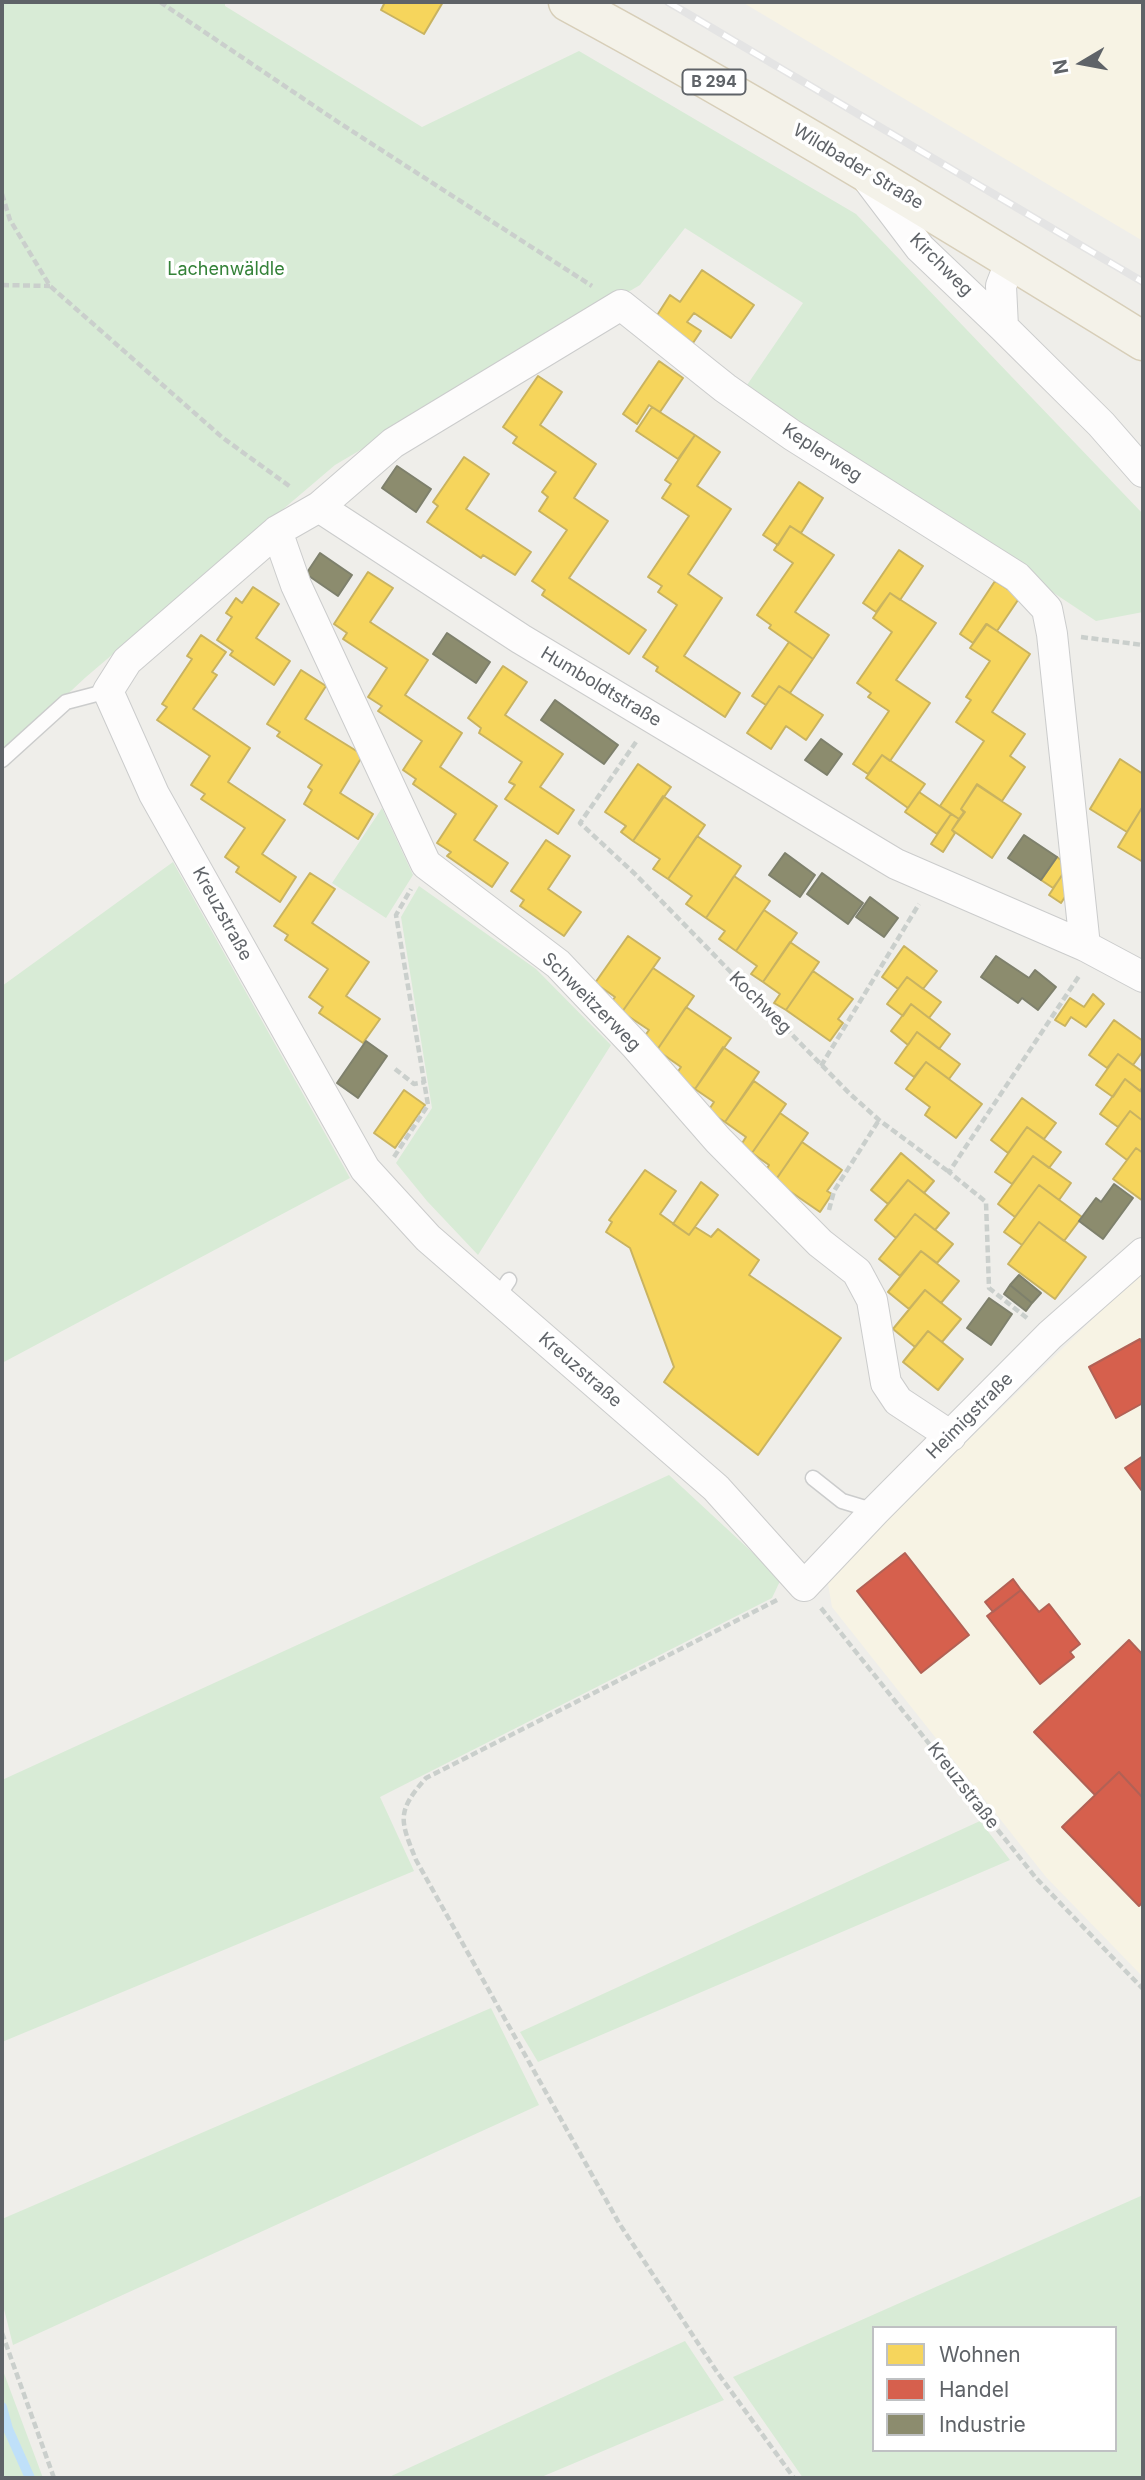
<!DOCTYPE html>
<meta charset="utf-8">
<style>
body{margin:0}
#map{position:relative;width:1145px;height:2480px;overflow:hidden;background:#efeeea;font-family:Inter,sans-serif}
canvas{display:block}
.frame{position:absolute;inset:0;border:4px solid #5f6368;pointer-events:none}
.legend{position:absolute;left:872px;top:2326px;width:245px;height:126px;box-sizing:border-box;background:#fff;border:2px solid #bfc1c3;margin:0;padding:9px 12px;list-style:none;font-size:21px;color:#5f6368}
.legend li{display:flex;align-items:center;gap:14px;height:35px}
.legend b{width:35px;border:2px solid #bfc1c3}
.north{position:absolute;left:1047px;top:28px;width:70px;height:70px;-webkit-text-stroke:5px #fff;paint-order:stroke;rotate:260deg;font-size:19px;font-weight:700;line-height:28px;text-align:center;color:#5f6368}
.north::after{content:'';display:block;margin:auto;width:24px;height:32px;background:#5f6368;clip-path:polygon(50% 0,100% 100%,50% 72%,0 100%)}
</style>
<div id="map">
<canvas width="1145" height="2480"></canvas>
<div class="frame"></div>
<ul class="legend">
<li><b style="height:19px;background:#f6d55c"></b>Wohnen</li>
<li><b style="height:19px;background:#d6604d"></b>Handel</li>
<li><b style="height:19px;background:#8c8c6e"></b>Industrie</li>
</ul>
<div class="north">N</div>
</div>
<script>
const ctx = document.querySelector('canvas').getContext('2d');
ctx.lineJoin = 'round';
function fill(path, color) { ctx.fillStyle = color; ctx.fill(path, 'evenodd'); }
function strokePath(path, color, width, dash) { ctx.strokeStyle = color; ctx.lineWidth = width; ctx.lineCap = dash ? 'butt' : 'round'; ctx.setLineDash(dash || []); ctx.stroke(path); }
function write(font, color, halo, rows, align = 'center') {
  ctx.font = font + ' Inter,sans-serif'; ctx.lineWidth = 7; ctx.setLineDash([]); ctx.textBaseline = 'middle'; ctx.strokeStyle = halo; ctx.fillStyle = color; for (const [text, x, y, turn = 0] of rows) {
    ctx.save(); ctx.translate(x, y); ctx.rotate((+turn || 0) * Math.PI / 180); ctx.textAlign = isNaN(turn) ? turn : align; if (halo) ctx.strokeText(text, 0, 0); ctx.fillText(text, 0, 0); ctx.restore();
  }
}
fill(new Path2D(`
 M742,2H1143V241L1106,219Z
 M1143,1270V1977L1046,1877L832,1607L827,1578Z`), '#f7f3e4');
fill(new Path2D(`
 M2,2H225V6L422,127L579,51L856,214L1143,514V612L1096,621L745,388L803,303L685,228L640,285L335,465L86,677L2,755Z
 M382,808L413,875L386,918L332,883Z
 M173,862L350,1178L2,1363V986Z
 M419,886L536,969L611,1045L478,1255L427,1201L396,1163L432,1108L401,917Z
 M669,1475L781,1579L772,1598L380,1797L414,1871L2,2042V1780Z
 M980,1821L1010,1860L538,2062L520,2032Z
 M491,2008L539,2105L13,2345L2,2301V2219Z
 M1143,2195V2478H803L733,2377ZM874,2328H1115V2450H874Z
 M685,2341L724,2400L539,2478H387Z
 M2,2368L43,2478H2Z`), '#d8ebd6');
const homes = new Path2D(`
 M385,2H443L424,34L381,10Z
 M702,270L754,305L731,338L694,313L687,322L701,331L693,343L656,317L670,295L680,302Z
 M659,361L683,378L660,412L649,405L637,424L623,414Z
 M538,376L562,392L540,425L596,464L574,498L608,521L569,578L646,630L629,654L542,595L545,590L532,581L567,530L539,511L548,497L542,492L556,472L513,443L517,437L503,427Z
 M652,407L695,435L678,459L636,431Z
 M695,435L720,452L697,486L731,509L688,574L722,598L684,656L740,693L725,717L656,671L658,667L643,657L677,605L658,592L662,586L648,577L689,516L662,498L671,484L665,480Z
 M464,457L489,474L466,509L531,552L515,575L483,555L481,558L427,522L438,506L433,502Z
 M799,482L823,498L801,533L790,526L778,545L763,535Z
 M790,526L834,555L795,612L829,635L813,659L769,628L771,625L757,615L793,563L774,550Z
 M899,550L923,566L900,600L890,593L876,612L863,603Z
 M368,572L393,588L370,622L428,660L405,695L462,733L440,767L497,806L474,840L508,863L492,887L447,856L451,852L437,843L456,814L413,784L416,779L403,770L422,741L378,711L382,706L368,697L387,668L343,639L347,633L334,624Z
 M995,581L1020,597L997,631L986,624L973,643L960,634Z
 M253,587L279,604L256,638L290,661L274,685L230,655L233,651L217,640L232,617L226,613L236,598L242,603Z
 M890,593L936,623L896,680L930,703L890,761L882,755L868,774L853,764L889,711L868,697L871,693L857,683L892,632L873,618Z
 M987,624L1030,654L992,712L1025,734L1010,756L1025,767L1002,801L977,784L961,809L964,812L959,819L940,806L984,741L956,722L971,700L966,697L990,661L970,648Z
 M201,635L226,652L212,672L217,675L193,709L250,748L228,782L285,820L262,854L296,877L280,902L236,872L239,867L225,857L245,828L201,799L205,794L191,785L210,756L157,720L167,707L162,704L192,659L187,656Z
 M789,642L813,659L790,693L779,686L766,705L752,696Z
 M503,666L527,682L505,715L563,754L540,787L574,810L558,834L505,799L515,785L509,782L522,762L479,733L481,728L468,718Z
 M301,670L326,686L305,719L363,755L340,793L373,814L358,839L304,804L312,790L308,787L322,765L277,736L280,732L267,724Z
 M779,686L823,715L806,740L786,726L771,749L747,733Z
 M882,755L925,784L908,808L866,778Z
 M1120,759L1143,774V806L1127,832L1090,809Z
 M638,764L671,787L633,841L621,832L626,826L605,812Z
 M977,785L1021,814L992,858L952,830L965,812L961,809Z
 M919,792L951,814L937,834L905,812Z
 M663,796L705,825L668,879L653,869L660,859L633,841Z
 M1143,806V862L1118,847Z
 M951,814L959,819L952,830L955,833L943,852L931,844Z
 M697,836L741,866L706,918L686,904L692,896L668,879Z
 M546,840L570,856L548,889L581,912L564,936L520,906L524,900L511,891Z
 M1057,857L1069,866L1053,888L1041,880Z
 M1064,872L1076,880L1061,903L1049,895Z
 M310,873L335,889L312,923L369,962L346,996L380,1019L363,1043L319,1013L323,1007L309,997L328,969L285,940L288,935L274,926Z
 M734,876L770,901L736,951L719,939L725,931L706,918Z
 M764,910L797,933L763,982L751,974L757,966L736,951Z
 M628,936L660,958L622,1012L610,1004L615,997L595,983Z
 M790,942L819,962L786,1010L774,1003L780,994L763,982Z
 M904,946L937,971L923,989L907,977L898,989L882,977Z
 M653,968L694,996L657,1050L642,1040L649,1030L622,1012Z
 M813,971L853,999L838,1019L843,1023L830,1041L786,1010Z
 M907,977L941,1002L929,1018L911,1004L903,1016L887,1004Z
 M1093,994L1104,1004L1086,1027L1071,1017L1065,1026L1055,1020L1070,998L1084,1007Z
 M911,1004L950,1034L939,1049L917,1032L908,1045L891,1031Z
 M686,1007L731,1038L695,1089L675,1076L681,1067L657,1050Z
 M1114,1020L1143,1041V1051L1133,1065L1118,1054L1107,1068L1089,1055Z
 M917,1032L960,1064L949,1079L926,1062L914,1077L895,1063Z
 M723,1047L759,1072L725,1122L708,1111L714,1102L695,1089Z
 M1118,1054L1143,1072V1086L1140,1091L1125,1079L1113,1097L1096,1085Z
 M926,1062L982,1104L956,1138L925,1115L930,1107L906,1089Z
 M1125,1079L1143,1093V1121L1130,1111L1118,1127L1100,1114Z
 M754,1081L786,1104L752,1153L741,1145L746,1137L725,1122Z
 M404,1090L425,1105L395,1148L374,1133Z
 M1022,1098L1056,1123L1044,1139L1027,1127L1008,1153L991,1140Z
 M1130,1111L1143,1121V1153L1136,1148L1127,1160L1106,1144Z
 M780,1113L808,1133L775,1181L764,1174L769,1165L752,1153Z
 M1027,1127L1061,1152L1049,1168L1033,1156L1012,1184L995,1172Z
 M802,1142L842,1170L827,1191L832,1194L820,1212L775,1181Z
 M1136,1148L1143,1153V1201L1113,1179Z
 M901,1153L934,1181L924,1193L908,1180L888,1204L871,1190Z
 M1033,1156L1071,1183L1059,1200L1039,1185L1015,1217L998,1204Z
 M645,1170L676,1191L660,1214L689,1235L695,1227L711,1237L718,1229L759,1260L749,1275L841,1338L758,1455L664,1382L674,1367L630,1248L606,1232L612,1222L609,1220Z
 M908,1180L949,1213L935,1230L915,1214L896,1238L875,1220Z
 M701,1182L718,1195L689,1235L673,1224Z
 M1039,1185L1082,1217L1064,1241L1039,1222L1022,1245L1004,1232Z
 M915,1214L953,1244L937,1263L921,1251L900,1276L879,1259Z
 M1039,1222L1086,1257L1055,1299L1008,1264Z
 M921,1251L959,1281L941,1303L925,1290L909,1309L888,1292Z
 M925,1290L961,1319L942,1342L928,1331L915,1347L893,1329Z
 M928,1331L963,1359L938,1390L903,1362Z`);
fill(homes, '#f6d55c');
strokePath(homes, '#c9b360', 2);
const shops = new Path2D(`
 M1140,1339L1143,1345V1403L1116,1418L1089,1367Z
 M1143,1456V1490L1142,1491L1125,1468Z
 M905,1553L969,1635L921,1673L857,1591Z
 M1013,1579L1021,1590L993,1612L985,1602Z
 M1021,1590L1039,1612L1049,1604L1080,1644L1070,1652L1074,1657L1040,1684L987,1616Z
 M1129,1640L1143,1655V1798L1119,1772L1095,1795L1034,1732Z
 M1119,1772L1143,1798V1902L1139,1906L1062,1827Z`);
fill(shops, '#d6604d');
strokePath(shops, '#b26155', 2);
const industry = new Path2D(`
 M397,466L431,489L416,512L382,488Z
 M320,553L352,575L338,596L306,574Z
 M447,633L490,662L476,683L433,654Z
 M555,700L618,745L604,764L541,720Z
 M821,739L842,754L827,775L805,760Z
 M1024,835L1057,857L1041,880L1008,858Z
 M785,853L815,875L800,897L769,875Z
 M822,873L863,903L848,924L807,894Z
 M870,897L898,918L884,937L856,917Z
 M996,956L1029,978L1035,970L1056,987L1038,1010L1022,998L1018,1003L981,977Z
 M366,1041L387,1056L358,1098L337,1083Z
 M1114,1184L1133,1198L1103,1239L1079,1221L1096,1198L1101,1202Z
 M1019,1275L1041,1293L1032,1303L1010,1285Z
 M1010,1285L1032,1303L1026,1311L1004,1294Z
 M989,1298L1012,1314L991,1345L967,1328Z`);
fill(industry, '#8c8c6e');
strokePath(industry, '#7e806c', 2);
strokePath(new Path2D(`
 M2,2407L8,2429L30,2478`), '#bfe0f9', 10);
const lane = new Path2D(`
 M2,760L66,702L108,691
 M497,1298L509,1280
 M813,1478L842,1501L875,1511`);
const street = new Path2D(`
 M867,178L920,248L1003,327L1101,424L1143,472
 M1003,327L1001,286L1011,260
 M319,507L521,639L896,864L1085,946L1143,977
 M277,531L296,585L426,864L558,964L635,1045L718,1140L820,1243L857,1272L872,1300L886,1383L898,1401L951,1436
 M1085,946L1052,634L1047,609L1017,577L792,435L725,388L621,305L393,443L319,507L277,531L127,661L108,691L154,794L365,1169L428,1238L716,1488L804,1586L875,1511L1050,1335L1143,1253`);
const primary = new Path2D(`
 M568,2C764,108 953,224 1143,341`);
strokePath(lane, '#cbcccc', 17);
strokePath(street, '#cbcccc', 32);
strokePath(primary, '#d7ceb8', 41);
strokePath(new Path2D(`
 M160,2L338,122L592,286
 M2,194L10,220L50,286L223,438L292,488
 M2,285L50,286
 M1081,637L1143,645
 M636,742L580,823L635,874L849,1093L879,1120L949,1172
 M821,1066L919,904
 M395,1069L414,1084L425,1082
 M394,1157L428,1105L396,915L411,889
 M829,1210L834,1191L879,1120
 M1027,1318L989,1288L986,1202L949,1172L1079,976
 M777,1600L426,1778C396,1812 400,1820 416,1860L619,2223L717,2372L794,2478
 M821,1608L1036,1878L1143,1989
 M2,2333L54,2478`), '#cacfcc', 4.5, [7, 3.5]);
strokePath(lane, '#fdfcfc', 14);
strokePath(street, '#fdfcfc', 30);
strokePath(primary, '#f4f2e9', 38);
const rail = new Path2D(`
 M668,2L1143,282`);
strokePath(rail, '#e4e4e4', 8);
strokePath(rail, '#fff', 5, [16]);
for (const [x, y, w] of [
 [714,82,63]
]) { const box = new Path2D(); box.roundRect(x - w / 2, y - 12.5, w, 25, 5); ctx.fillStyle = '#fff'; ctx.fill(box); strokePath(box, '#5f6368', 2); }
write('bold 16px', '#5f6368', null, [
 ["B 294",714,82]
]);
write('18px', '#5f6368', '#fff', [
 ["Wildbader Straße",858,167,31],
 ["Kirchweg",941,265,45],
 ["Keplerweg",822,453,33],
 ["Humboldtstraße",601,687,31],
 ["Kreuzstraße",222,914,61],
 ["Schweitzerweg",591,1002,45],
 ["Kochweg",760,1003,45],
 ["Kreuzstraße",580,1370,41],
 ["Heimigstraße",970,1416,-45],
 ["Kreuzstraße",963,1786,52]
]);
write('18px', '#348238', '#fff', [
 ["Lachenwäldle",226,270]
]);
</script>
